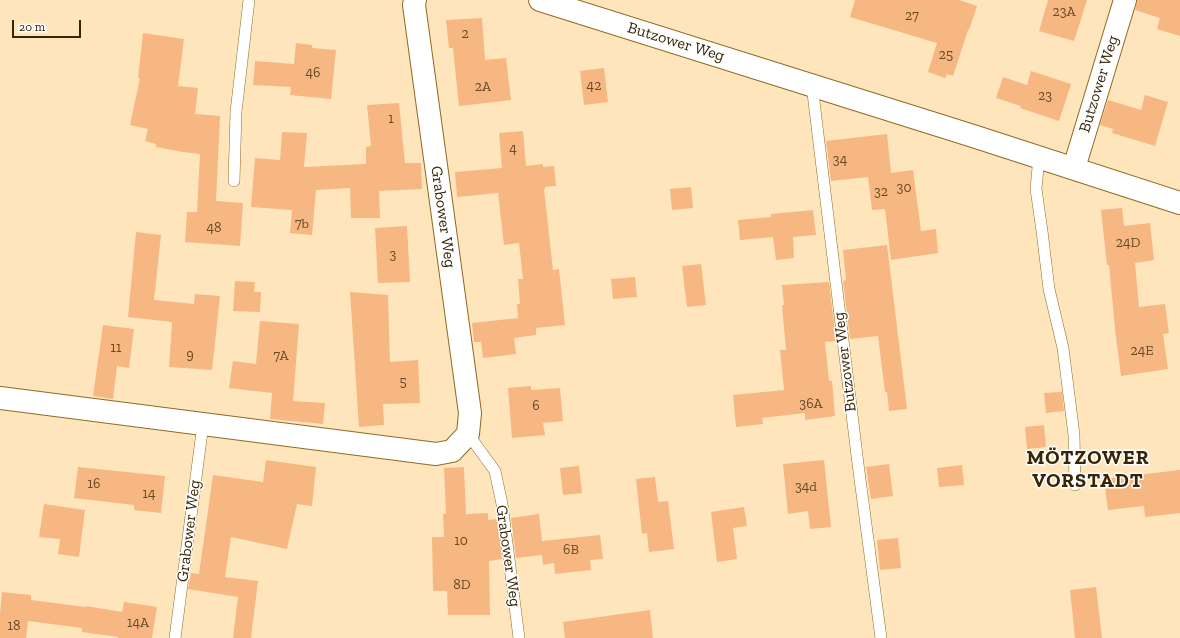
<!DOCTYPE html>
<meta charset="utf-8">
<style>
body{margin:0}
#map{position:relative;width:1180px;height:638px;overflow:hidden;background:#fee5bc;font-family:"Zilla Slab",serif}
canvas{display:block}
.scale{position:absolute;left:12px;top:20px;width:69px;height:18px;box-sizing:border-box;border:2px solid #362607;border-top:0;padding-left:5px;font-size:12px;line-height:14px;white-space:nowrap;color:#362607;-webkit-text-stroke:3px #fff;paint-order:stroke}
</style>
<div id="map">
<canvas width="1180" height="638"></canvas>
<div class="scale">20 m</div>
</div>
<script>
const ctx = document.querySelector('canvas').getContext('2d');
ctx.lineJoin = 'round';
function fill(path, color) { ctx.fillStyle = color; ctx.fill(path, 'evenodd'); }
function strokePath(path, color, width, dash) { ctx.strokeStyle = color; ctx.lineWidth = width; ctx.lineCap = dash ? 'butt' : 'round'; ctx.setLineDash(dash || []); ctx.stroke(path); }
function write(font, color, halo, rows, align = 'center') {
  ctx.font = font + ' "Zilla Slab",serif'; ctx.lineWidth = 3; ctx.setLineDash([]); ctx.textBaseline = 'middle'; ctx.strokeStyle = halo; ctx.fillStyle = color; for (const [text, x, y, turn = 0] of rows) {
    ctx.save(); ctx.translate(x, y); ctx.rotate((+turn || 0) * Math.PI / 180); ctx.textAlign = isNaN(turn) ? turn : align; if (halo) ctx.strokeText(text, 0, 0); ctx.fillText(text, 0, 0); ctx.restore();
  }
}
fill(new Path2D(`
 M855,0H959L977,6L969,30H968L953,76L947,74L945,78L928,72L937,43L850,17Z
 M1048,0H1087L1074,41L1039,31Z
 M1137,0H1180V36L1157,29L1160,18L1135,10Z
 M482,18L485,60L506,58L511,100L459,106L453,48H449L446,20Z
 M143,33L184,39L178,86L198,88L195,114L220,116L216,201L243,203L240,246L185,242L187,212H197L200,154L183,152L156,147V144L145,141L148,129L130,125L140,78H138Z
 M296,43L312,45V48L336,50L331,99L290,95L291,87L253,85L255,61L294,64Z
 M604,68L608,102L584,105L580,71Z
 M1031,71L1071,84L1059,121L1020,108L1021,106L996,98L1003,77L1027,85Z
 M1145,95L1168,102L1155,146L1112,133L1113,129L1100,125L1108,100L1141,110Z
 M399,103L405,163H421L422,189L379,191L380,218H351L350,188L316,190L312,235L290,233L292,210L251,207L255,158L280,160L282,132L307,133L304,167L366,164V147L371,146L367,105Z
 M523,131L526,166L543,164V167L554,166L556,186L545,187V189H544L553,270L559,269L565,325L536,328V335L514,338L516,354L483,358L481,342H474L472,323L518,318L517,304H520L518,279H523L519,243L504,245L498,193L457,197L455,172L502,168L499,133Z
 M887,134L891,173L913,170L921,231L936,229L938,253L891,260L885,209L872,210L868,177L831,181L826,141Z
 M691,187L693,208L672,210L670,189Z
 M1122,208L1124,226L1150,223L1154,260L1135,263L1139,307L1165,304L1169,333L1163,334L1168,369L1121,376L1115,329L1109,265H1107L1101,210Z
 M813,210L816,235L793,237L794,258L776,260L773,237L740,240L738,220L771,217V214Z
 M407,226L410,282L378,283L375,228Z
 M136,232L161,235L154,300L194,304L195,294L220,296L212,370L169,367L172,322L128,317Z
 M887,245L907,409L889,411L887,392H885L878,336L850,339L843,281L846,280L843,250Z
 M701,264L706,305L687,307L682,266Z
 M635,277L637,297L613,299L611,279Z
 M235,281L255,282L254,292H261L260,312L233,311Z
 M829,282L836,341L825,342L829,381H832L835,416L805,420V413L762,418L763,424L736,427L733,395L784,390L780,350H786L782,305H784L782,285Z
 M350,292L388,295L390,362L418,360L420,403L383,404L384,425L359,427Z
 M260,321L299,324L293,401L325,403L323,424L270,419L272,393L229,388L233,361L256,364Z
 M103,325L134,329L129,368L117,366L113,399L93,396Z
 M531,386V390L560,388L563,421L543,423L545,435L512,438L508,388Z
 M1062,392L1064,411L1046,413L1044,393Z
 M1044,425L1046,447L1027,449L1025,427Z
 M266,460L316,467L312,506L297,504L287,549L231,537L225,577L258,581L251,638H233L238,597L188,589L191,573L199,574L213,475L263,482Z
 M824,460L831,527L810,529L808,511L788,514L783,464Z
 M889,464L893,496L871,499L866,467Z
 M962,465L964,485L939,487L937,468Z
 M579,466L582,493L563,495L560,468Z
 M78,467L165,476L161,513L134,510V505L74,498Z
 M464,467L466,514L488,513V520L497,519L502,559L489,561L490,615H448L447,591H433L432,537H444L443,514H446L444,468Z
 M1180,470V513L1145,517L1144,506L1108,510L1104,479Z
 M655,477L658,502L668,501L674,549L649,552L647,533L642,534L636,479Z
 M44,504L85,510L79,557L58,554L60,539L39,537Z
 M744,507L747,526L733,528L737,559L717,562L711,512Z
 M539,514L542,541L600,535L603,559L590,560L591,570L555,574L554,563L543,565L542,555L516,558L511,518Z
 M898,538L901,568L880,570L877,540Z
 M1096,587L1102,638H1075L1070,590Z
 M2,592L31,595V600L85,607L86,606L122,612L124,602L157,607L152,638H118V637L82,632V628L28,621L26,638H0V614Z
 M650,610L653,638H565L563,622Z`), '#f7b783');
const service = new Path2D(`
 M812,85L858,464L881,638
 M1039,157L1036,189L1042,231L1049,289L1063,348L1074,435L1075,485
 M234,181L236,112L249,0
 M468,434L495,471L502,504L519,638
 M175,638L203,424`);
const minor = new Path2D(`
 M540,0L973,136L1180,203
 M1074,168L1125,0
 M0,398L436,454L452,451L468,434L470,413L414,5L415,0`);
strokePath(service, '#916a21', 12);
strokePath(minor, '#916a21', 24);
strokePath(service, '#fff', 11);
strokePath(minor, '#fff', 22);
write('14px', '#664a26', null, [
 ["23A",1064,12],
 ["27",912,16],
 ["2",465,34],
 ["25",946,55],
 ["46",313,73],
 ["42",594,86],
 ["2A",483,87],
 ["23",1045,96],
 ["1",391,119],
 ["4",513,149],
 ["34",840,160],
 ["30",904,188],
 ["32",881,192],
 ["7b",302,224],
 ["48",214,228],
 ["24D",1128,243],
 ["3",393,255],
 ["11",116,348],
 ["24E",1142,351],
 ["9",190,355],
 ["7A",281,356],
 ["5",403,382],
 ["36A",811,404],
 ["6",536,406],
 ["16",94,484],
 ["34d",806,487],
 ["14",149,494],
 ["10",461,541],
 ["6B",571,550],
 ["8D",462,585],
 ["14A",138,623],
 ["18",14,626]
]);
write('16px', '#362607', '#fff', [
 ["Butzower Weg",676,42,17],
 ["Butzower Weg",1099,84,-73],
 ["Grabower Weg",443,217,82],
 ["Butzower Weg",845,362,-97],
 ["Grabower Weg",189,531,-83],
 ["Grabower Weg",508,556,82]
]);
ctx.letterSpacing = '1px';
write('bold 20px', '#362607', '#fff', [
 ["MÖTZOWER",1088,458],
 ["VORSTADT",1088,481]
]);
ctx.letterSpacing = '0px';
</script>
